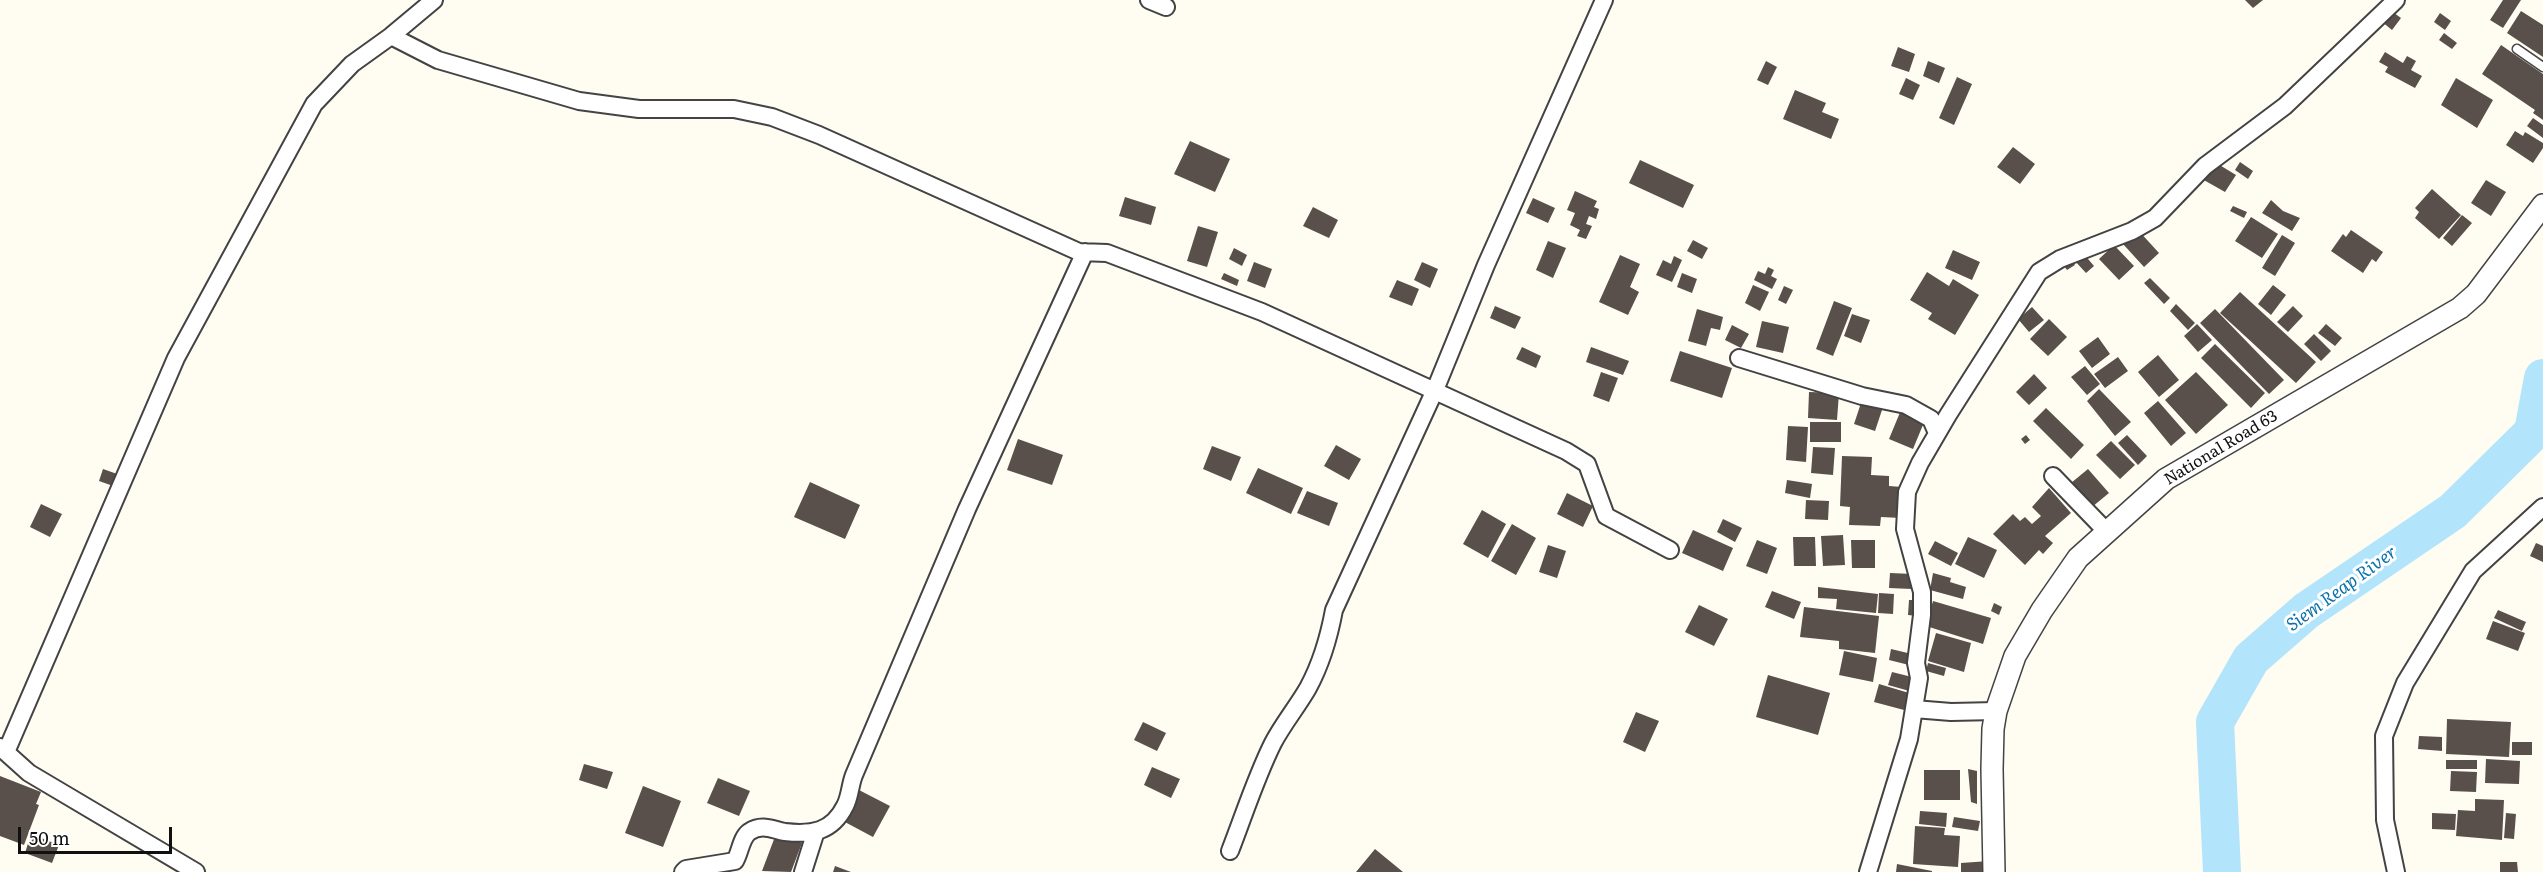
<!DOCTYPE html>
<style>
body{margin:0}
#map{position:relative;width:2543px;height:872px;overflow:hidden;background:#fffcf2;font-family:Literata,serif}
canvas{display:block}
.scale{position:absolute;left:18px;top:827px;width:154px;height:27px;box-sizing:border-box;border:3px solid #101010;border-top:0;padding-left:8px;font-size:18px;line-height:21px;white-space:nowrap;color:#101010;-webkit-text-stroke:4px #fff;paint-order:stroke}
</style>
<div id="map">
<canvas width="2543" height="872"></canvas>
<div class="scale">50 m</div>
</div>
<script>
const ctx = document.querySelector('canvas').getContext('2d');
ctx.lineJoin = 'round';
function strokePath(path, color, width, dash) { ctx.strokeStyle = color; ctx.lineWidth = width; ctx.lineCap = dash ? 'butt' : 'round'; ctx.setLineDash(dash || []); ctx.stroke(path); }
function fill(path, color) { ctx.fillStyle = color; ctx.fill(path, 'evenodd'); }
function write(font, color, halo, rows, align = 'center') {
  ctx.font = font + ' Literata,serif'; ctx.lineWidth = 6; ctx.setLineDash([]); ctx.textBaseline = 'middle'; ctx.strokeStyle = halo; ctx.fillStyle = color; for (const [text, x, y, turn = 0] of rows) {
    ctx.save(); ctx.translate(x, y); ctx.rotate((+turn || 0) * Math.PI / 180); ctx.textAlign = isNaN(turn) ? turn : align; if (halo) ctx.strokeText(text, 0, 0); ctx.fillText(text, 0, 0); ctx.restore();
  }
}
strokePath(new Path2D(`
 M2222,872L2215,722L2251,659L2306,611L2453,511L2533,432L2543,378`), '#b2e4fb', 38);
fill(new Path2D(`
 M2245,0H2263L2253,8Z
 M2503,0H2521L2503,28L2490,20Z
 M2390,10L2401,18L2392,30L2381,21Z
 M2521,11L2543,25V57L2507,33Z
 M2440,13L2451,21L2445,30L2434,22Z
 M2444,33L2457,43L2452,49L2439,40Z
 M2501,45L2543,74V120L2533,113L2535,110L2482,74Z
 M1898,47L1915,54L1909,72L1891,66Z
 M2385,52L2403,63L2407,56L2416,61L2411,70L2422,76L2415,88L2385,72L2388,67L2379,62Z
 M1766,61L1777,67L1768,85L1757,80Z
 M1928,61L1945,68L1939,83L1923,76Z
 M1957,77L1972,84L1954,125L1939,118Z
 M1906,78L1920,85L1913,100L1899,94Z
 M2456,78L2493,100L2477,128L2441,105Z
 M1795,90L1826,103L1822,112L1839,119L1831,139L1783,119Z
 M2533,118L2543,125V138L2527,126Z
 M2515,131L2523,136L2525,132L2543,143V148L2533,163L2506,145Z
 M1190,141L1230,159L1215,192L1174,174Z
 M2013,147L2035,164L2020,184L1997,167Z
 M1640,160L1694,185L1683,208L1629,183Z
 M2213,161L2236,175L2225,192L2202,179Z
 M2240,162L2253,171L2248,179L2235,170Z
 M2486,180L2506,192L2491,216L2471,203Z
 M2432,189L2461,215L2439,239L2415,218L2419,212L2415,208Z
 M1575,191L1597,201L1594,207L1599,209L1596,219L1589,216L1586,224L1592,226L1586,239L1577,236L1580,230L1570,225L1575,213L1567,210Z
 M1125,197L1156,207L1151,225L1119,216Z
 M1533,198L1555,208L1548,223L1526,213Z
 M2271,200L2283,211L2300,218L2292,231L2262,213Z
 M2233,206L2247,212L2244,218L2230,211Z
 M1313,207L1338,220L1329,238L1303,226Z
 M2462,215L2472,223L2452,246L2443,238Z
 M2251,217L2278,234L2262,258L2235,241Z
 M1198,226L1218,232L1207,267L1187,261Z
 M2138,230L2159,253L2144,267L2123,244Z
 M2351,230L2383,252L2376,262L2372,259L2363,273L2331,251L2343,234L2346,237Z
 M2282,235L2295,243L2275,276L2262,268Z
 M1693,240L1708,248L1702,259L1687,251Z
 M1548,241L1566,248L1553,278L1536,270Z
 M2114,245L2134,266L2119,280L2099,259Z
 M1234,248L1247,255L1242,266L1229,259Z
 M1953,250L1980,262L1972,280L1945,268Z
 M2083,253L2094,266L2086,273L2074,260Z
 M1620,255L1640,264L1630,287L1639,292L1628,315L1599,302Z
 M1674,256L1682,260L1672,282L1656,275L1663,260L1671,264Z
 M2069,257L2075,265L2067,270L2061,262Z
 M1254,262L1272,269L1265,288L1247,281Z
 M1422,262L1438,269L1430,288L1414,280Z
 M1768,267L1774,270L1771,276L1777,279L1772,289L1754,280L1758,271L1765,274Z
 M1927,272L1949,286L1953,279L1979,295L1955,335L1928,319L1932,313L1910,300Z
 M1224,273L1239,280L1237,286L1221,279Z
 M1682,273L1697,279L1692,293L1677,287Z
 M2150,278L2170,298L2164,304L2144,283Z
 M1397,280L1419,289L1412,306L1389,297Z
 M1753,285L1769,292L1760,311L1745,303Z
 M2273,285L2286,295L2271,315L2258,304Z
 M1784,286L1793,290L1786,304L1778,300Z
 M2240,292L2316,362L2296,383L2220,313Z
 M1834,301L1852,308L1833,356L1816,349Z
 M2176,304L2195,323L2188,330L2170,311Z
 M1495,306L1521,317L1515,329L1490,318Z
 M2293,306L2303,316L2288,332L2277,322Z
 M2032,307L2044,320L2029,332L2018,319Z
 M1697,309L1723,317L1720,330L1711,328L1706,346L1688,341Z
 M2215,309L2284,380L2269,394L2200,323Z
 M1852,314L1870,320L1861,343L1844,336Z
 M2049,319L2067,337L2048,356L2030,339Z
 M1762,321L1789,327L1783,353L1756,347Z
 M2197,324L2212,340L2198,352L2184,336Z
 M2326,324L2342,338L2335,346L2318,333Z
 M1732,325L1749,334L1741,348L1725,340Z
 M2314,334L2331,351L2321,361L2304,344Z
 M2098,337L2110,354L2092,368L2079,351Z
 M2215,344L2265,393L2251,408L2201,358Z
 M1522,347L1541,356L1536,368L1516,359Z
 M1591,347L1629,361L1623,375L1586,362Z
 M1680,351L1732,368L1722,398L1670,381Z
 M2158,355L2179,380L2159,397L2138,372Z
 M2118,357L2128,371L2105,388L2094,374Z
 M2085,366L2100,384L2087,395L2071,377Z
 M1601,372L1618,378L1609,402L1593,396Z
 M2196,372L2228,405L2196,434L2165,400Z
 M2034,374L2047,388L2029,405L2016,392Z
 M2099,389L2131,422L2115,436L2087,401Z
 M1809,392L1839,393L1837,420L1808,418Z
 M1862,400L1883,407L1875,431L1854,424Z
 M2158,401L2186,433L2171,446L2144,413Z
 M2046,408L2084,445L2071,459L2033,421Z
 M1901,410L1925,420L1913,449L1889,439Z
 M1810,422H1841V442H1810Z
 M1788,426L1808,427L1806,462L1786,460Z
 M2026,435L2030,440L2025,444L2021,439Z
 M2127,435L2147,456L2138,465L2118,443Z
 M1018,439L1063,455L1052,485L1007,470Z
 M2111,441L2135,465L2120,479L2096,455Z
 M1336,445L1361,459L1349,480L1324,466Z
 M1212,446L1241,457L1231,481L1203,469Z
 M1813,447L1835,448L1833,475L1811,473Z
 M1842,456L1872,457L1871,475L1889,476V486L1902,487L1901,518L1881,517L1880,526L1849,525L1850,507L1840,506Z
 M1258,468L1303,488L1291,514L1246,493Z
 M103,469L120,475L116,487L99,481Z
 M2088,469L2109,493L2092,507L2071,483Z
 M1787,480L1812,484L1810,498L1785,493Z
 M810,482L860,505L845,539L794,517Z
 M2049,488L2071,513L2045,536L2053,543L2043,554L2039,550L2025,565L1993,534L2013,514L2020,521L2025,517L2032,524L2041,516L2032,507Z
 M1307,491L1338,503L1329,526L1297,513Z
 M1567,493L1593,506L1583,527L1557,514Z
 M1806,500L1829,501L1828,520L1805,519Z
 M41,504L62,514L50,537L30,527Z
 M1482,510L1506,524L1488,558L1463,544Z
 M1723,519L1742,528L1735,542L1717,532Z
 M1512,524L1536,538L1516,575L1491,561Z
 M1693,530L1733,548L1723,571L1682,553Z
 M1843,535L1845,565L1823,566L1821,536Z
 M1793,537H1815L1816,566H1794Z
 M1968,537L1997,550L1984,578L1955,564Z
 M1757,540L1777,548L1767,574L1746,566Z
 M1851,540H1875V568H1852Z
 M1935,541L1958,553L1951,566L1928,554Z
 M2536,543L2543,546V562L2530,556Z
 M1548,545L1566,551L1557,578L1539,572Z
 M1890,573L1913,574L1912,589L1889,588Z
 M1933,573L1951,578L1950,582L1966,587L1963,599L1930,590Z
 M1818,587L1878,594L1876,613L1836,609L1837,599L1818,598Z
 M1772,591L1801,602L1794,619L1765,607Z
 M1879,593L1894,594L1893,614L1878,613Z
 M1909,600H1918L1917,616L1908,615Z
 M1933,601L1991,618L1983,644L1926,626Z
 M1994,603L2002,607L1999,615L1991,611Z
 M1699,605L1728,619L1714,646L1685,632Z
 M1804,607L1879,616L1875,653L1839,649V641L1800,637Z
 M2498,610L2526,622L2522,631L2494,618Z
 M2493,621L2525,633L2518,651L2486,639Z
 M1936,633L1971,643L1964,672L1928,661Z
 M1891,649L1916,655L1913,666L1889,660Z
 M1844,651L1877,658L1873,682L1839,675Z
 M1928,663L1946,668L1944,676L1926,671Z
 M1892,672L1916,678L1913,692L1888,685Z
 M1768,675L1830,693L1818,735L1756,717Z
 M1879,684L1909,693L1904,710L1874,702Z
 M1636,712L1659,721L1645,752L1623,742Z
 M2447,719L2511,722L2509,757L2446,754Z
 M1143,722L1166,733L1157,751L1134,740Z
 M2419,736L2442,737V751L2418,749Z
 M2512,742H2532V755H2512Z
 M2486,759L2520,761L2519,784L2485,783Z
 M2446,760H2477V769H2446Z
 M584,764L613,772L607,789L579,780Z
 M1152,767L1180,779L1171,798L1144,785Z
 M1968,769L1977,771V804L1971,802Z
 M1924,770H1960V800H1924Z
 M2451,771L2477,772L2476,792L2450,791Z
 M0,776L41,792L36,804L39,805L24,845L0,836Z
 M718,778L750,791L739,816L707,803Z
 M643,786L681,801L663,847L625,833Z
 M859,790L890,806L873,837L843,821Z
 M2475,799L2504,800L2502,840L2456,836L2458,810L2475,811Z
 M1920,811L1947,813L1946,827L1919,824Z
 M2432,813L2456,814L2455,830L2432,829Z
 M2506,813L2516,814L2514,839L2504,838Z
 M1954,817L1980,821L1978,831L1952,827Z
 M1915,826L1945,828L1944,835L1960,836L1958,867L1913,864Z
 M31,834L59,845L52,863L25,853Z
 M776,834L802,843L791,872L762,871Z
 M1375,849L1403,872H1356Z
 M1989,861L1990,872H1961V863Z
 M2500,862H2517L2518,872H2500Z
 M1897,864L1932,871V872H1896Z
 M835,866L851,872H833Z`), '#59504b');
const service = new Path2D(`
 M2517,49L2543,67`);
const minor = new Path2D(`
 M1149,0L1166,7
 M391,36L438,60L579,101L639,109H734L772,117L819,135L1079,252L1107,253L1262,312L1566,451L1587,464L1606,516L1670,550
 M1739,358L1862,396L1906,405L1931,419L1937,433
 M2053,476L2107,532
 M1914,709L1951,712L1996,711
 M0,747L29,773L196,872
 M6,752L176,358L314,104L352,64L391,36L434,0
 M1230,851C1244,815 1256,777 1273,743C1283,724 1297,707 1308,688C1321,664 1329,637 1334,610L1435,390L1486,265L1604,0
 M683,872L686,869L735,861C740,853 741,838 749,832C762,823 773,830 785,832C812,835 832,832 845,806C850,797 850,785 854,775L967,509L1085,252
 M803,872L816,831
 M1868,872L1909,739L1919,678L1916,663L1922,615V592L1905,529L1907,492L1920,463L1948,415L2039,272L2060,259L2132,231L2155,218L2205,166L2285,106L2396,0
 M2396,872L2385,820L2384,736L2405,683L2473,571L2543,507`);
const tertiary = new Path2D(`
 M1994,872L1992,769L1993,729L1996,711L2015,656L2042,610L2078,558L2166,479L2460,308L2476,294L2543,205`);
strokePath(service, '#434343', 11);
strokePath(minor, '#434343', 20);
strokePath(tertiary, '#434343', 24);
strokePath(service, '#fff', 8);
strokePath(minor, '#fff', 16);
strokePath(tertiary, '#fff', 21);
write('16px', '#101010', '#fff', [
 ["National Road 63",2221,448,-31]
]);
write('italic 18px', '#0e72ac', '#fff', [
 ["Siem Reap River",2342,589,-36]
]);
</script>
